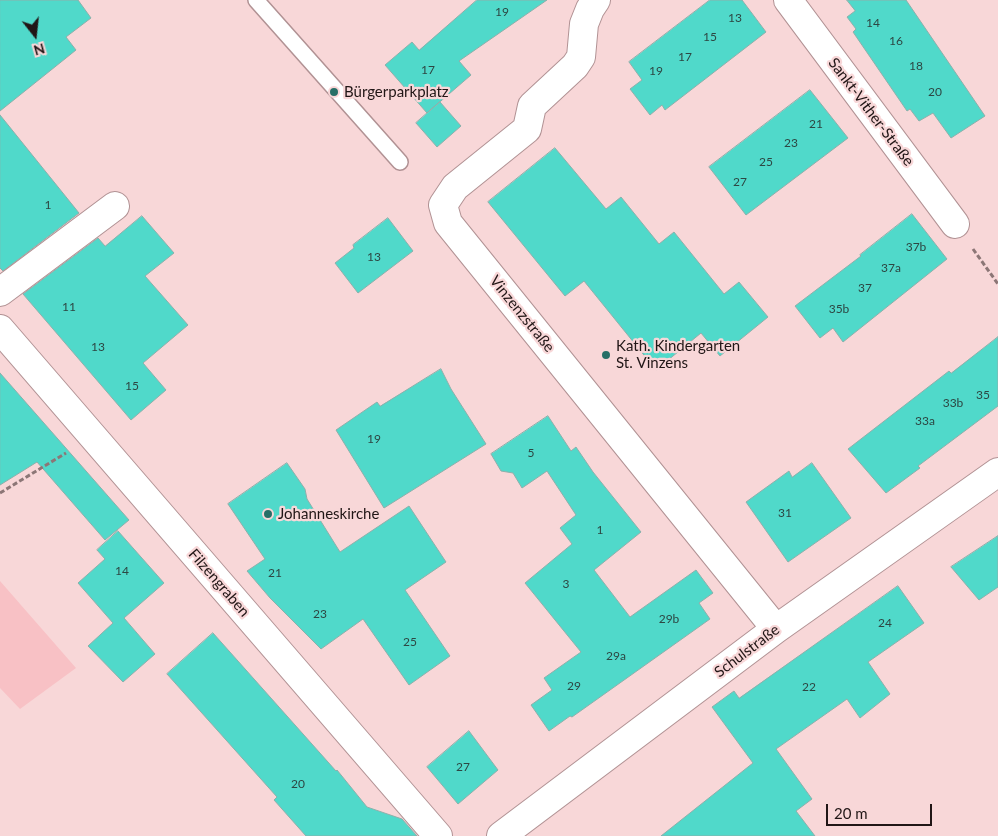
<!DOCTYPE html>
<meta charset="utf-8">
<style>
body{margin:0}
#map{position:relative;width:998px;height:836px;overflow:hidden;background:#f8d7d8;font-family:Lato,sans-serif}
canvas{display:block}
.north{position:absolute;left:10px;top:10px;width:50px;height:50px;-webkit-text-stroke:4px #f8d7d8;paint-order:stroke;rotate:164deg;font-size:14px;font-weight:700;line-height:20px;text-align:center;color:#211616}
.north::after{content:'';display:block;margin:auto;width:18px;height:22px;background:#211616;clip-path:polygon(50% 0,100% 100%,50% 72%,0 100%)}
.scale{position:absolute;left:826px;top:804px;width:106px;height:22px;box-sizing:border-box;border:2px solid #211616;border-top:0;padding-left:6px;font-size:15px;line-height:18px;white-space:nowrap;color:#211616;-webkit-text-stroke:4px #f8d7d8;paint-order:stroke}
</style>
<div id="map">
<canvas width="998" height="836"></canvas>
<div class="north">N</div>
<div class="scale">20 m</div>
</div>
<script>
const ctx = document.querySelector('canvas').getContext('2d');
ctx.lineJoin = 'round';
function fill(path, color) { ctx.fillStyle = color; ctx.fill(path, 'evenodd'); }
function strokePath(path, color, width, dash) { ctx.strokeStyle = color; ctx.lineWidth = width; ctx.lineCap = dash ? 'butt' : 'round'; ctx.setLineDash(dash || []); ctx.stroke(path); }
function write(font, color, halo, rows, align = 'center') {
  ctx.font = font + ' Lato,sans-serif'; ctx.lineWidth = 4.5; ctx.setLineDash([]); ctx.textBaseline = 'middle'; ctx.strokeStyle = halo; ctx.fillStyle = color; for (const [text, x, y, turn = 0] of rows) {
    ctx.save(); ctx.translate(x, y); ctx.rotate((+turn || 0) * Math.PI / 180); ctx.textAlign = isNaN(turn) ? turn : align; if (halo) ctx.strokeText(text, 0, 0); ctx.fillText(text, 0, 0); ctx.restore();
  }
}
fill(new Path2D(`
 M0,581L76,668L20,709L0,688Z`), '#f8c1c5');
const building = new Path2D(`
 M0,0H78L91,18L66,37L76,50L0,111Z
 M477,0H547L459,61L471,75L427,113L385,65L412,42L419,50Z
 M710,0H742L766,32L665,110L662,105L650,115L630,89L642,80L629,62Z
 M847,0H906L985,116L951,138L933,113L919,121L910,109L907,111L853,32L856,29L847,17L855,11Z
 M810,90L848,138L746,215L709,167Z
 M440,102L461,126L437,147L416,123Z
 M0,115L79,213L3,271L0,268Z
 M555,148L606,209L621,197L659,244L674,232L724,294L739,282L768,317L720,356L701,333L656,370L584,281L565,296L488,202Z
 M912,214L947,259L843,342L833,328L820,338L795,306L861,256L860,255Z
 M142,216L174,253L145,276L188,325L143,363L166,390L131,420L23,294L98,238L105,246Z
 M388,218L413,251L358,293L335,263L354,248L353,245Z
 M998,337V406L918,466L920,468L886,493L848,449L949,371L951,373Z
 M441,369L451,389L486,444L384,508L336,430L377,402L380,406Z
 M0,373L129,520L105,540L37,462L0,485Z
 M548,416L571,451L576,447L593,472L641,532L594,570L630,617L696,570L713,593L699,603L710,619L572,717L570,716L549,731L531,705L552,690L544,678L581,652L525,583L572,544L560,528L576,515L547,471L522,488L513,473L501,471L491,454Z
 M287,463L305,489L307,499L340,552L409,506L446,562L405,590L450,656L409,685L363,619L321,649L270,598L247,571L265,559L228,504Z
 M812,463L851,518L788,562L746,502L789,471L792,477Z
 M118,531L164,583L124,618L155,654L123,682L88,646L113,623L78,583L105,559L97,550Z
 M998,536V587L979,600L951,567Z
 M898,586L924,623L868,662L890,694L860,718L847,699L776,749L812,799L796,811L815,836H661L753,763L712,707L734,691L739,698Z
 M213,633L336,771L337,770L367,807L402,819L417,836H306L274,800L277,797L167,674Z
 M469,731L498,770L458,804L427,767Z`);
fill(building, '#50d9ca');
strokePath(building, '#8dafaa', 1);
const service = new Path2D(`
 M256,0L400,162`);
const minor = new Path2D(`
 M596,0L590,9L584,24L581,57L575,66L532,106L527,129L455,187L443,205L448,223L776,629
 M788,0L955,224
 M0,292L115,206
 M0,329L438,836
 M501,836L776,629L998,472`);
strokePath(service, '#b19294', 18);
strokePath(minor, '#b19294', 30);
strokePath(new Path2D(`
 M973,249L998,284
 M0,493L66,453`), '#8c7676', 3, [5, 2.5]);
strokePath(service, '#fff', 15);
strokePath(minor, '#fff', 28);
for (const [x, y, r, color] of [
 [334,92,5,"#276f67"],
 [606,355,5,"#276f67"],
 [268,514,5,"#276f67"]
]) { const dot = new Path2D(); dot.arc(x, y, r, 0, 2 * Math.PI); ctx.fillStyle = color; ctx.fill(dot); strokePath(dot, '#f8d7d8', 2); }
write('12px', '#2d4743', null, [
 ["19",502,12],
 ["13",735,18],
 ["14",873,23],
 ["15",710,37],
 ["16",896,41],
 ["17",685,57],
 ["18",916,66],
 ["17",428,70],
 ["19",656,71],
 ["20",935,92],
 ["21",816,124],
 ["23",791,143],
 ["25",766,162],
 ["27",740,182],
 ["1",48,205],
 ["37b",916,247],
 ["13",374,257],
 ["37a",891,268],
 ["37",865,288],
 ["11",69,307],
 ["35b",839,309],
 ["13",98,347],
 ["15",132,386],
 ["35",983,395],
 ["33b",953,403],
 ["33a",925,421],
 ["19",374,439],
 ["5",531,453],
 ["31",785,513],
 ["1",600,530],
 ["14",122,571],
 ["21",275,573],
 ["3",566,584],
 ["23",320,614],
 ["29b",669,619],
 ["24",885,623],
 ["25",410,642],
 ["29a",616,656],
 ["29",574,686],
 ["22",809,687],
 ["27",463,767],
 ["20",298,784]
]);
write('15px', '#211616', '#f8d7d8', [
 ["Bürgerparkplatz",344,92],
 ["Kath. Kindergarten",616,346],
 ["St. Vinzens",616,363],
 ["Johanneskirche",278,514]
], 'left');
write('15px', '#211616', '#f8d7d8', [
 ["Sankt-Vither-Straße",871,112,53],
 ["Vinzenzstraße",522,314,51],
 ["Filzengraben",219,583,49],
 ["Schulstraße",747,651,-37]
]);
</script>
